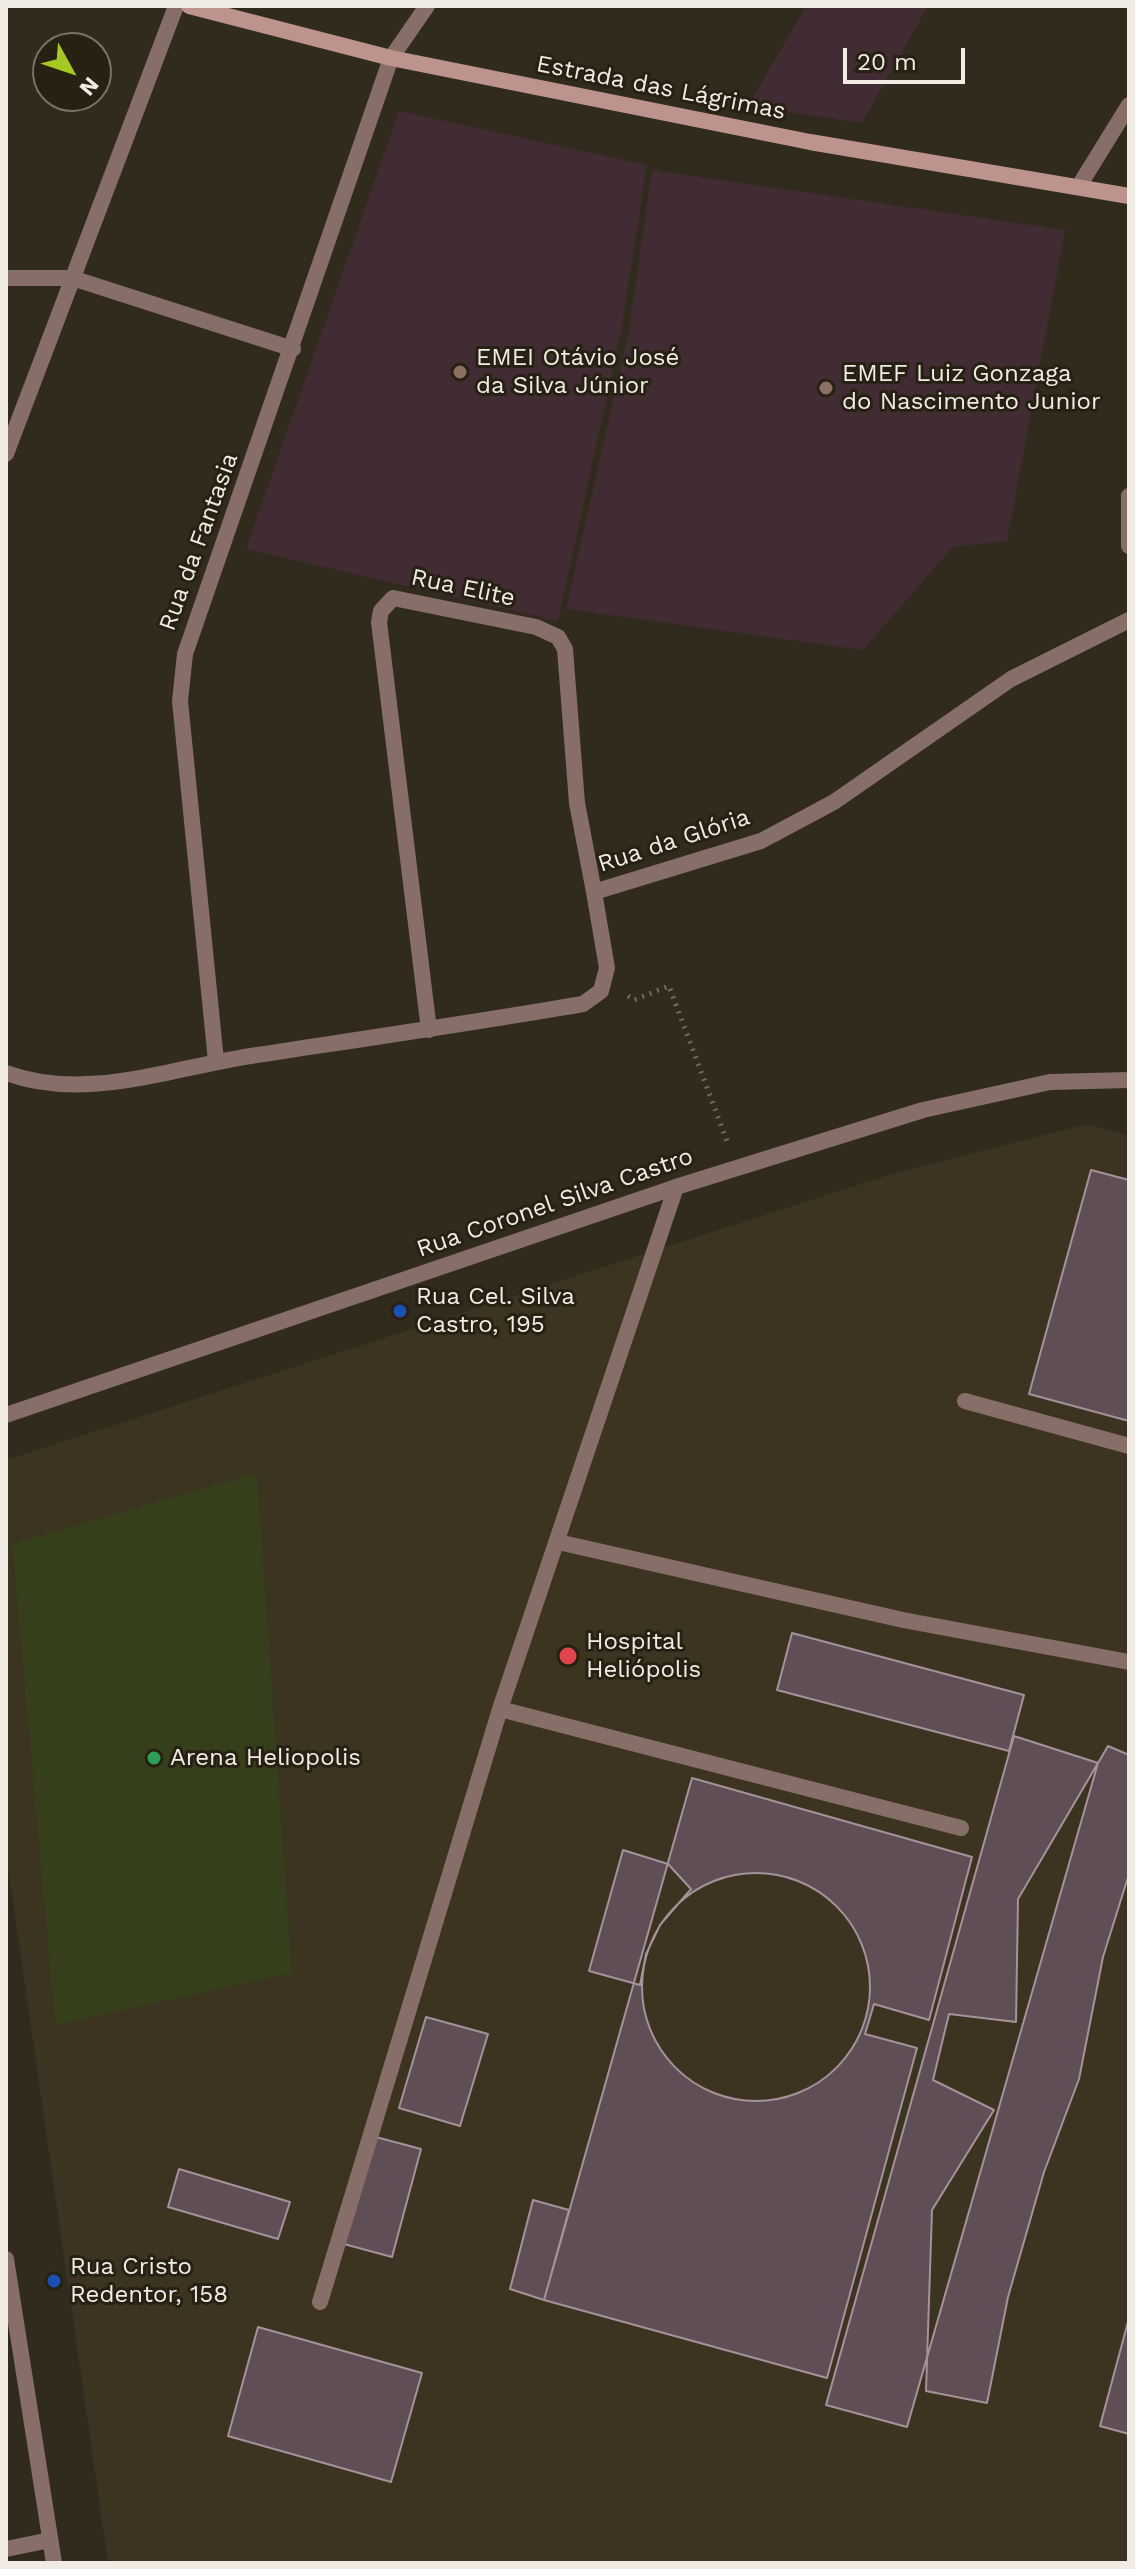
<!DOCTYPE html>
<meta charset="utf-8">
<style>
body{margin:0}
#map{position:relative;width:1135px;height:2569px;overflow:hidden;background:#302b1d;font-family:"Work Sans",sans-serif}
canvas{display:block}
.frame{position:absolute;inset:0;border:8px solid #f0ece3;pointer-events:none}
.north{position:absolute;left:32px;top:32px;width:80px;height:80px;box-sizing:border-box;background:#262113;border:2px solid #777266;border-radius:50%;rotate:130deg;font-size:22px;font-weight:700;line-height:32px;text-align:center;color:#f0ece3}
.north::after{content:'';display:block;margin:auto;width:28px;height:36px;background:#a4c824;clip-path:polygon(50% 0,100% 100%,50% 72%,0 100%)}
.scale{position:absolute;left:843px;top:48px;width:122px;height:36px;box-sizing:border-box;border:4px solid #f0ece3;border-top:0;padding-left:10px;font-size:24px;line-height:28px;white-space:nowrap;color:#f0ece3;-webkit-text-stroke:6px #262113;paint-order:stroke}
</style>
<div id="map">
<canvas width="1135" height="2569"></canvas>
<div class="frame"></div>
<div class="north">N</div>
<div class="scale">20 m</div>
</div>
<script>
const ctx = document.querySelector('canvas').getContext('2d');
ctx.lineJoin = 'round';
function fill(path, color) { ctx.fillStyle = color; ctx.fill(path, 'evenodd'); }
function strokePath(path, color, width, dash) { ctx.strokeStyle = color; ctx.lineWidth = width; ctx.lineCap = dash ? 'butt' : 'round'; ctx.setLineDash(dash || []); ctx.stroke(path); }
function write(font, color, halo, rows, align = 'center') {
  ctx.font = font + ' "Work Sans",sans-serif'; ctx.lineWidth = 6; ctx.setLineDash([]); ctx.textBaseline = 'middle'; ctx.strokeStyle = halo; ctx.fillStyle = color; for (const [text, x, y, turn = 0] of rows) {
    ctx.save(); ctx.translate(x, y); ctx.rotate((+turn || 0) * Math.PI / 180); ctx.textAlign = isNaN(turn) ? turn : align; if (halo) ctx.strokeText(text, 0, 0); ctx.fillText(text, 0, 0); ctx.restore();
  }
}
fill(new Path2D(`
 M1087,1124L1129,1136V2563H108L6,1853V1460L895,1173Z`), '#3c3420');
fill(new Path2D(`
 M806,6H928L862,123L748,106Z
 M399,111L647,165L621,332L558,621L246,549Z
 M652,170L1065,230L1007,541L953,547L863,650L566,609L629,330Z`), '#402c32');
fill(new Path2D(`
 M257,1473L292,1973L55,2025L12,1544Z`), '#353f1b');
const building = new Path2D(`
 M1091,1170L1129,1180V1421L1029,1394Z
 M792,1633L1024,1695L1009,1751L777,1690Z
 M1014,1736L1098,1763L907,2427L826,2405Z
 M1108,1746L1129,1755V1874L1103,1957L1079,2079L1044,2172L1008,2297L987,2403L926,2391L932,2210L994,2110L933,2080L949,2014L1016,2022L1018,1899Z
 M692,1778L972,1857L929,2020L874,2004L865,2034L917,2048L827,2378L544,2300Z
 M623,1850L668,1864L691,1889L660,1925L646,1954L640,1985L589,1971Z
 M642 1987a114 114 0 1 1 228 0a114 114 0 1 1-228 0Z
 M426,2017L488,2034L460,2126L399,2108Z
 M372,2136L421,2149L392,2257L344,2244Z
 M179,2169L290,2202L278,2239L168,2207Z
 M533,2200L569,2210L544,2300L510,2289Z
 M1129,2318V2434L1100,2426Z
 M258,2327L422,2373L391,2482L228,2436Z`);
fill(building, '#5f4e55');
strokePath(building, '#a5929a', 2);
strokePath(new Path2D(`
 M628,996L634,1000L669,986L727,1141`), '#706c5f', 5, [2, 6]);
strokePath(new Path2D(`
 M965,1401L1129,1446
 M558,1542L903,1620L1129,1662
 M500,1709L961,1828
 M320,2302L500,1709L676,1187`), '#876e69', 16);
strokePath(new Path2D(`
 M1079,186L1129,105
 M6,278H72L293,349
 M6,454L176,6
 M1129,496V546
 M429,1030L379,622L381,611L393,598L536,627L558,637L565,649L577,803L594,892
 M216,1061L180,701L185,654L391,58L427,6
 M6,1073C86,1102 171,1068 251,1056C362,1039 472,1023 583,1004L601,991L607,968L594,892L761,841L834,802L1011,679L1129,620
 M6,1415L676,1187L923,1110L1050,1082L1129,1080
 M6,2259L54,2563
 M6,2549L50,2540`), '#876e69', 16);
strokePath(new Path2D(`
 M189,6L391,58L810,142L1129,196`), '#bc948c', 16);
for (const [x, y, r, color] of [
 [460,372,8,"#8d6e63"],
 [826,388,8,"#8d6e63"],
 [400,1311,8,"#1a4fb4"],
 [568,1656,10,"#e0444e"],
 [154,1758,8,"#2e9e5b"],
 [54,2281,8,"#1a4fb4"]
]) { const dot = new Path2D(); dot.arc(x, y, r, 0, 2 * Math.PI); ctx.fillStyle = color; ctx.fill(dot); strokePath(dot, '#262113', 3); }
write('24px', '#f0ece3', '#262113', [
 ["Estrada das Lágrimas",661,88,11],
 ["Rua da Fantasia",199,542,-70],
 ["Rua Elite",463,588,12],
 ["Rua da Glória",674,841,-18],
 ["Rua Coronel Silva Castro",555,1203,-19]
]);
write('24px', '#f0ece3', '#262113', [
 ["EMEI Otávio José",476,358],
 ["da Silva Júnior",476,386],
 ["EMEF Luiz Gonzaga",842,374],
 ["do Nascimento Junior",842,402],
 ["Rua Cel. Silva",416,1297],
 ["Castro, 195",416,1325],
 ["Hospital",586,1642],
 ["Heliópolis",586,1670],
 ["Arena Heliopolis",170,1758],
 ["Rua Cristo",70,2267],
 ["Redentor, 158",70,2295]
], 'left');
</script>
